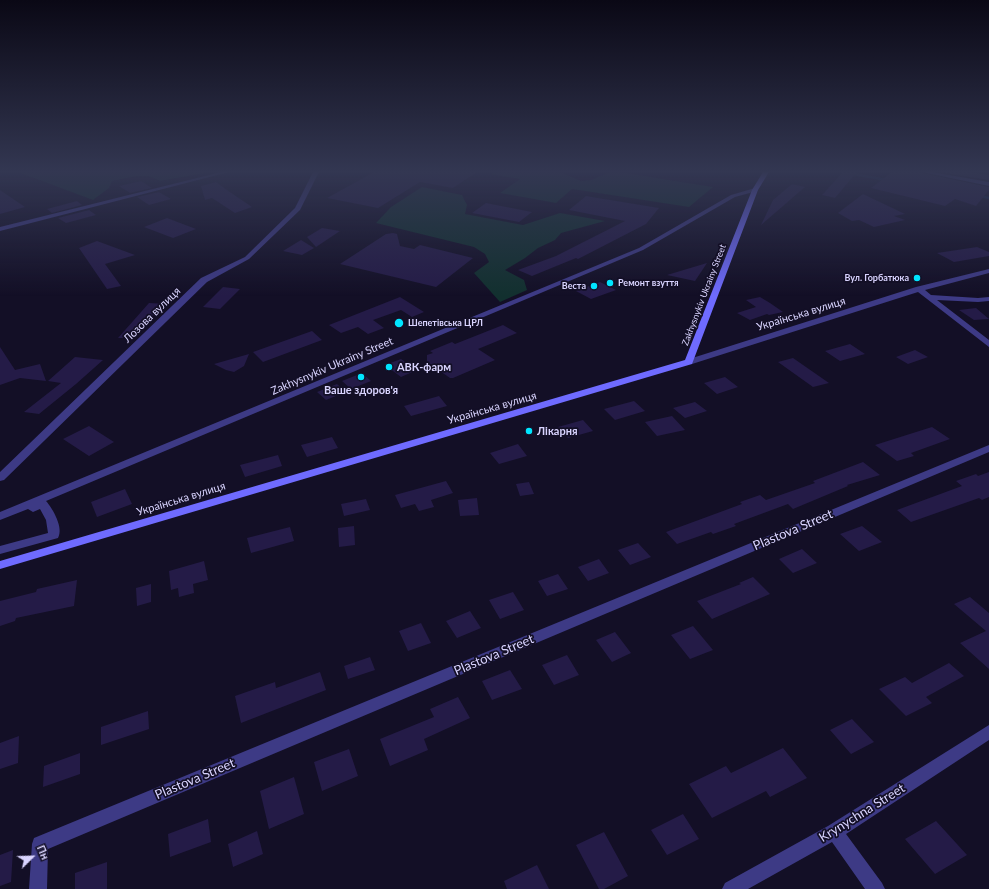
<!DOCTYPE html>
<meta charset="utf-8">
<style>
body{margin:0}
#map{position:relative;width:989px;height:889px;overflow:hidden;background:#130f26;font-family:Lato,sans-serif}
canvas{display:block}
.north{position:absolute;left:12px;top:837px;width:40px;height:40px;-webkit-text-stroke:3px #130f26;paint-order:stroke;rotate:67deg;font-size:11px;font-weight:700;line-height:16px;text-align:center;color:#d9d4ff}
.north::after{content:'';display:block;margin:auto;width:14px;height:18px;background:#d9d4ff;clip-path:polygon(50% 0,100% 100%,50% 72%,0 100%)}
</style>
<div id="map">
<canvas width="989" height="889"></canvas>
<div class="north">Пн</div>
</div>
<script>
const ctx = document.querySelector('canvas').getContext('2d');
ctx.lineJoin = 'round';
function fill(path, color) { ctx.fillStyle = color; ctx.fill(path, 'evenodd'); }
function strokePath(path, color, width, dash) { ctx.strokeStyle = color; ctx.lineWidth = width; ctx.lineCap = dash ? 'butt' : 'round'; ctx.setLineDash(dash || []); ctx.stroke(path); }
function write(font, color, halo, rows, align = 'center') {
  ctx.font = font + ' Lato,sans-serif'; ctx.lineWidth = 3.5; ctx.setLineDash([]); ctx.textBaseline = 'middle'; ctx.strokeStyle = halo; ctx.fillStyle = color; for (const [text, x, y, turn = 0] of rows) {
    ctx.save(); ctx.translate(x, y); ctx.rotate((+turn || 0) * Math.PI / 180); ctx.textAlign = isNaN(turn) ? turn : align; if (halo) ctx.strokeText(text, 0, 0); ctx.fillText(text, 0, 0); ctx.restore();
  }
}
fill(new Path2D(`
 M18,172H209L160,181L149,176H136L112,181L109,188L93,200Z
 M494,172H560L581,181L591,180L611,172H619L713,187L689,207L572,189L556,203L500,193L520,179L491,174Z
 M422,187L462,195L467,205L465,214L523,225L560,213L605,221L561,233L555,240L538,248L525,258L505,270L524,280L527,290L500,302L474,273L489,262L485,254L474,247L376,223L391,207Z`), '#12302f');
strokePath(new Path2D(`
 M843,172L886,180
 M980,196L989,198`), '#0c2248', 2.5);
fill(new Path2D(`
 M374,172H477L453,188L420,182L378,208L327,198Z
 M843,172H857L835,198L822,195Z
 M892,172H921L922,173L989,187V190L976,206L955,199L945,206L871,188Z
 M938,172H969L989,175V180Z
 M141,181L152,188L130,193L119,186Z
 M216,182L227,190L252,207L235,213L212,198L205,200L201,186Z
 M792,184L805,187L761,225L773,200Z
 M0,190L25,207L0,214Z
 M159,192L171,199L149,205L137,197Z
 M863,194L905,214L894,216L905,220L874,227L859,220L852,221L838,213Z
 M586,196L659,208L646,224L578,259L576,258L532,276L518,270L556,256L625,221L569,210Z
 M77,201L82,205L52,213L47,209Z
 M486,203L532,212L519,222L472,213Z
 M89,210L96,215L66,223L58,218Z
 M167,218L196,229L173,238L144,227Z
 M322,228L340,231L316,247L307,237Z
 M393,233L397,234L400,246L414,249L420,245L473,258L436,287L340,264L386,234Z
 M301,240L314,248L302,255L283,251Z
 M97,241L135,255L105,264L121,286L107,289L79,248Z
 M977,247L989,252V256L954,262L937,253Z
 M707,263L695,281L667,275Z
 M600,282L616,290L591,299L576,291Z
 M223,287L240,289L220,309L203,307Z
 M400,297L424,312L412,317L401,310L373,320L384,328L368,334L358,327L341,333L329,325Z
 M760,297L770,303L783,312L769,315L767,314L750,320L737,313L756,307L746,300Z
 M149,303L166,304L152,317L134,338H118Z
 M976,308L989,319L974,320L959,310Z
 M503,325L517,333L478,349L495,360L453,378H450L427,362V355L433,353L430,351L452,342L455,344Z
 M312,331L322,340L263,362L253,352Z
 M850,344L865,354L840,361L825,351Z
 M0,347L15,370L40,364L46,381L20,378L0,385Z
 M915,350L928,357L908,364L896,357Z
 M249,354L244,366L234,372L226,370L214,364Z
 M75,357L103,360L76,384L39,414L24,412L61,383L48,381Z
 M793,358L829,383L813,387L778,362Z
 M401,359L417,370L401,377L385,365Z
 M362,373L371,381L351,389L342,381Z
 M725,377L738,387L717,394L704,383Z
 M337,384L346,392L326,400L317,392Z
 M439,396L447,406L411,416L404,406Z
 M634,401L645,411L615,420L604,409Z
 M695,402L707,411L685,418L673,408Z
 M672,416L685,430L657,436L645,422Z
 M583,420L593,431L568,438L558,427Z
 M89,426L114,442L89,456L63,439Z
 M932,427L950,439L911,453L914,456L897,461L875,445Z
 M332,437L338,448L307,457L301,445Z
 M518,444L527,456L499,464L490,453Z
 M278,455L282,466L245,477L240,465Z
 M863,462L880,475L847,485L848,486L793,509L788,504L734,524L736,526L713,534L711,532L677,544L666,532L742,504L740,502L760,495L766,500L815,483L813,481Z
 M989,472V497L982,500L979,498L911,522L897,510L962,486L956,481L976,474L978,476Z
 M446,481L453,493L431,500L434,507L419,511L415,504L401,508L395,495Z
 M529,482L534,494L520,496L516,484Z
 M125,489L132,504L97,517L91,502Z
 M477,498L479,515L460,516L458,500Z
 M366,499L370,510L344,516L341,504Z
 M354,526L355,545L339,547L338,528Z
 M862,526L882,542L859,551L840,534Z
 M290,527L294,541L251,553L247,538Z
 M638,543L651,557L630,565L618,550Z
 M802,549L817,563L793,573L779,559Z
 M599,559L609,573L588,581L578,567Z
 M204,561L208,580L193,584L194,593L179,597L178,588L171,590L169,571Z
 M558,574L568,589L547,596L538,581Z
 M753,577L770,594L712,619L697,601L741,584L739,583Z
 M77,580L74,606L16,618L15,621L0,626V601L36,592L37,589Z
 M151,584V602L137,606L136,588Z
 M513,592L524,610L500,619L489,600Z
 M970,597L989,613V669L960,643L986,631L954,604Z
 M470,611L481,628L457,638L446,621Z
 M421,623L431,643L408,651L399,631Z
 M693,626L713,650L690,659L671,635Z
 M615,632L631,653L612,662L596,640Z
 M567,655L579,675L554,685L542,665Z
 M370,657L375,670L348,679L344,666Z
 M949,663L964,676L926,697L932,703L906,716L879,689L905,677L912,683Z
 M510,670L522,689L492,700L482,681Z
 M320,672L326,690L241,723L235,696L275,682L276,688Z
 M458,697L470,718L424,739L428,750L390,766L380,739L434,717L430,709Z
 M148,711L149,729L101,745V727Z
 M852,719L874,742L851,754L830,730Z
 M19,736L18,763L0,769V743Z
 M783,748L807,778L770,797L766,791L712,818L689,784L726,766L731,773Z
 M349,749L358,776L322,791L314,762Z
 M80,753V774L43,787L44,766Z
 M294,777L304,814L269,829L260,791Z
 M683,814L699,839L667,855L651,830Z
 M208,819L211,842L170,857L168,834Z
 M936,821L967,855L935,874L905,839Z
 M257,831L263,854L233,867L228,844Z
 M604,832L628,876L604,889H599L576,845Z
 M13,850L11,882L0,886V855Z
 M107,862V889H75V873Z
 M537,865L549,889H507L504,881Z`), '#241b47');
fill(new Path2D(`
 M221,172H229L0,231V227Z
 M313,172H319L300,210L249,259L207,282L4,480L0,481V472L201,278L245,257L295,208Z
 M922,172H932L989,182V186Z
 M755,188L758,190L757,191L735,197L643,250L46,501C53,509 64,528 58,538L0,554V546L48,533L46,520L40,509L33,512L28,509L0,520V512L639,248L731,195Z
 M989,269V273L925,290L931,295L978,298L989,297V301L978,302L937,300L989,340V347L918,292L692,364H686L685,362L686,360L916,287Z
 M989,445V452L48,849L47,889H29L32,844L34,838Z
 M989,725V740L846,834L882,883L885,889H865L832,842L748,889H722L725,883L828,826Z`), '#3d3a85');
fill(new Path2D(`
 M763,172H769L758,190L692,364L0,569V561L685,360L752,190Z`), '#6f6bff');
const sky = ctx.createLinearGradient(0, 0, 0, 296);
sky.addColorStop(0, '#0a0815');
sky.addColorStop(0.58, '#333752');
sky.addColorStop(1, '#33375200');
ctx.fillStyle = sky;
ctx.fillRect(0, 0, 989, 296);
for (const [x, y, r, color] of [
 [917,278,4,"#00e5ff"],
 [610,283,4,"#00e5ff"],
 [594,286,4,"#00e5ff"],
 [399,323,5,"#00e5ff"],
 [389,367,4,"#00e5ff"],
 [361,377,4,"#00e5ff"],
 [529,431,4,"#00e5ff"]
]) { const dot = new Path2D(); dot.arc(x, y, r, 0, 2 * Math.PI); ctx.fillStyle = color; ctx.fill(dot); strokePath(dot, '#130f26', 1.5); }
write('bold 9px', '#d9d4ff', '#130f26', [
 ["Вул. Горбатюка",909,278],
 ["Ремонт взуття",618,283,"left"],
 ["Веста",586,286],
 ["Шепетівська ЦРЛ",408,323,"left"]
], 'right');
write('9px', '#d9d4ff', '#130f26', [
 ["Zakhysnykiv Ukrainy Street",704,295,-69]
]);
write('11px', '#d9d4ff', '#130f26', [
 ["Українська вулиця",801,314,-17],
 ["Лозова вулиця",152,315,-44],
 ["Zakhysnykiv Ukrainy Street",332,366,-23],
 ["Українська вулиця",492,408,-16],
 ["Українська вулиця",181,499,-17]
]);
write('bold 11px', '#d9d4ff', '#130f26', [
 ["АВК-фарм",397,367],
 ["Ваше здоров'я",361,390,"center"],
 ["Лікарня",537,431]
], 'left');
write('13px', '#d9d4ff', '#130f26', [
 ["Plastova Street",793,530,-23],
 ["Plastova Street",494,655,-23],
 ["Plastova Street",195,779,-23],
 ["Krynychna Street",862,813,-32]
]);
</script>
